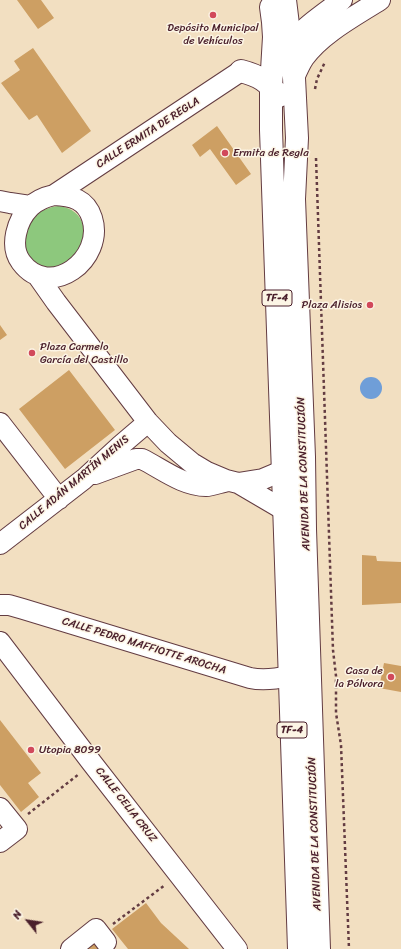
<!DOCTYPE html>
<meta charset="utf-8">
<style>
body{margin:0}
#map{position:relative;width:401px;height:949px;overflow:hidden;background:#f2dfc1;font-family:Sriracha,sans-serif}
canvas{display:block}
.north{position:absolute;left:8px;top:901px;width:40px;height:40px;-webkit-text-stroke:3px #fcf5e5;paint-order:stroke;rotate:300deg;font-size:11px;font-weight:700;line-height:16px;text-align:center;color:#4a1f2b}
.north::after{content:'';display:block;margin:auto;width:14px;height:18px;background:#4a1f2b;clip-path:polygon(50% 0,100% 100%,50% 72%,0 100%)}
</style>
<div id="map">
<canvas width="401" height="949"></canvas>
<div class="north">N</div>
</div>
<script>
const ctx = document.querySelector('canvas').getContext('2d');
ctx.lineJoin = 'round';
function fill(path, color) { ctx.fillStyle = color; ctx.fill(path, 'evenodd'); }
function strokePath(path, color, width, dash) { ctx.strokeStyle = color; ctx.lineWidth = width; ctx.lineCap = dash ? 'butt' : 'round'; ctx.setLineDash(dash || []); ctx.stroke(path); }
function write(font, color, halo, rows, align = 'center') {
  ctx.font = font + ' Sriracha,sans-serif'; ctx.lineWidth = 3; ctx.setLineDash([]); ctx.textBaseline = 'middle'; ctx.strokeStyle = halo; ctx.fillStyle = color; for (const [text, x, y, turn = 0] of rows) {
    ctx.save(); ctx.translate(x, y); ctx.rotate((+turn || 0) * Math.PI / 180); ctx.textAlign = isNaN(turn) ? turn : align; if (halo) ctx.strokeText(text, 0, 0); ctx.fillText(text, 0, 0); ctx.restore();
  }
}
fill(new Path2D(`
 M58,206C87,209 90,237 74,256C70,261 59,266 53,270L34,266L24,249L26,230L34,217L39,212L52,207Z`), '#8dc87d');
fill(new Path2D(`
 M360 388a11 11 0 1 1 22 0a11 11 0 1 1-22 0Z`), '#6f9ed8');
fill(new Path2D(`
 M17,0H41L54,18L38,29Z
 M33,48L91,131L62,153L37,115L29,120L1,83L20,70L14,61Z
 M217,126L251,174L236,185L210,149L200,157L192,145Z
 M0,325L7,335L0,340Z
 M69,370L115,430L65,469L19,409Z
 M362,555L376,556L377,561L401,562V603L362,605Z
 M384,663L401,666V692L379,688Z
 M0,720L41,773L28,783L39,797L21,812L0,785Z
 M146,903L161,923L189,949H128L112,929Z
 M98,937L106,949H83Z`), '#cd9f63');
const minor = new Path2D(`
 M281,52C299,31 320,16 342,0
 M294,78C297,71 300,64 304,58C321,34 355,16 380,0
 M54,195C72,196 86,199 92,218C105,259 50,301 21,262C9,246 17,220 30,207C37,200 45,197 54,195Z
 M54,195L241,71
 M0,201L10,203L30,206
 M37,275L56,302L148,422L168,443L192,463L207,472L226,480L238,483L284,510
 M0,423L59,499
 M95,474L136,459H142C162,469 183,486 206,486C213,486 221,482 228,481
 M238,483L263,479L282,471L295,462
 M0,544L84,479L121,445L148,422
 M0,605H9L23,609L250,678C264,681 276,679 289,676
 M0,642L92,763L237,949
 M0,808L17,829L0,842
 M71,949L96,929L106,942`);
const major = new Path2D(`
 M285,0L290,41L294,78L297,138L294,199L304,457L305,529L319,949
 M271,7L273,22L274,37L271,87V130C280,403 291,676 299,949
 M241,71C260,76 267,81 279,96`);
strokePath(minor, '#633c42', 22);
strokePath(major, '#633c42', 24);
strokePath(new Path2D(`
 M315,89L317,79L325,62
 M316,158L333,650L336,676V713L341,745L349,949
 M28,814L79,774
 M113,924L165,885`), '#633c42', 2.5, [3, 3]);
strokePath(minor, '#fff', 20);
strokePath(major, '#fff', 22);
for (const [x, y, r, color] of [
 [213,15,4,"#d1495b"],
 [225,153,4,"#d1495b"],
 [370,305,4,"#d1495b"],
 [32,353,4,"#d1495b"],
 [391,677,4,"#d1495b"],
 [31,750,4,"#d1495b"]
]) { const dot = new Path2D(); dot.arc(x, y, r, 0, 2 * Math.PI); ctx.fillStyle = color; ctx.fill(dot); strokePath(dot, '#fcf5e5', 1.5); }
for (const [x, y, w] of [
 [277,298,30],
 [292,730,30]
]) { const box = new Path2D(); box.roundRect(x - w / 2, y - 8, w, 16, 3); ctx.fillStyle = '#fcf5e5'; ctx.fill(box); strokePath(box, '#4a1f2b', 1); }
write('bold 10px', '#4a1f2b', null, [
 ["TF-4",277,298],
 ["TF-4",292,730]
]);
write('11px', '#4a1f2b', '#fcf5e5', [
 ["Depósito Municipal",213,28,"center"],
 ["de Vehículos",213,41,"center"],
 ["Ermita de Regla",233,153],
 ["Plaza Alisios",362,305,"right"],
 ["Plaza Carmelo",40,347],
 ["García del Castillo",40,360],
 ["Casa de",383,671,"right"],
 ["la Pólvora",383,684,"right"],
 ["Utopia 8099",39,750]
], 'left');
write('11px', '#4a1f2b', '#fcf5e5', [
 ["CALLE ERMITA DE REGLA",148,133,-33],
 ["AVENIDA DE LA CONSTITUCIÓN",304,474,-92],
 ["CALLE ADÁN MARTÍN MENIS",74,483,-40],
 ["CALLE PEDRO MAFFIOTTE AROCHA",144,646,17],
 ["CALLE CELIA CRUZ",126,805,52],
 ["AVENIDA DE LA CONSTITUCIÓN",315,834,-92]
]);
</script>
